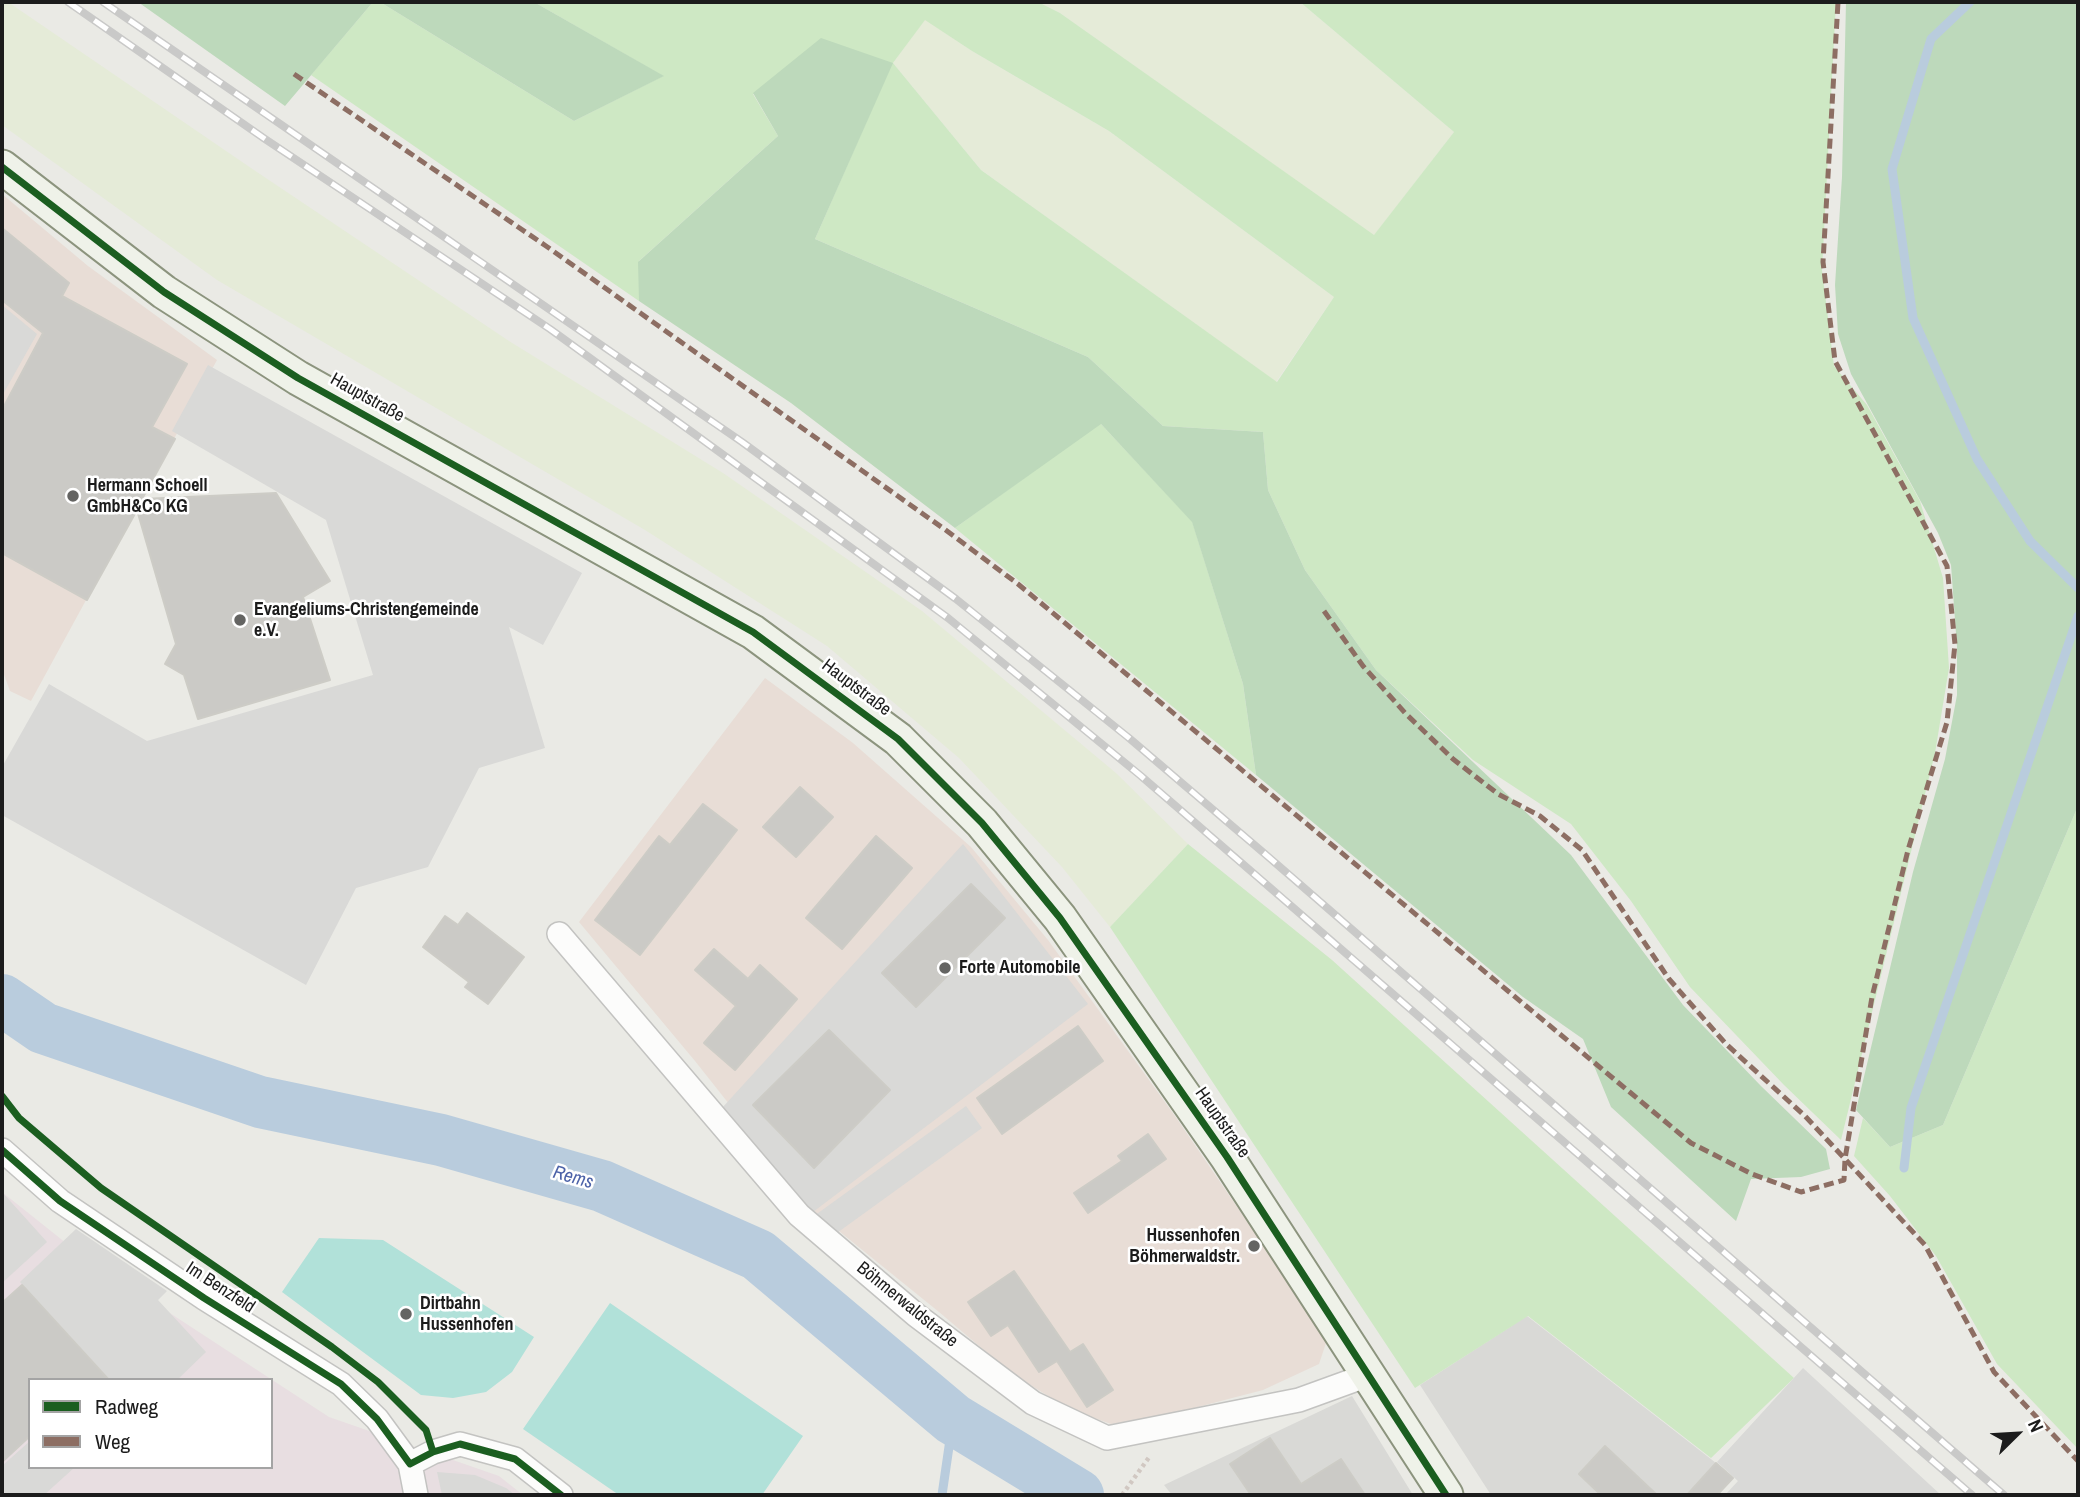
<!DOCTYPE html>
<meta charset="utf-8">
<style>
body{margin:0}
#map{position:relative;width:2080px;height:1497px;overflow:hidden;background:#eaeae5;font-family:"Archivo Narrow",sans-serif}
canvas{display:block}
.frame{position:absolute;inset:0;border:4px solid #1c1c1c;pointer-events:none}
.legend{position:absolute;left:28px;top:1378px;width:245px;height:91px;box-sizing:border-box;background:#fff;border:2px solid #a4a4a4;margin:0;padding:9px 12px;list-style:none;font-size:21px;color:#1c1c1c}
.legend li{display:flex;align-items:center;gap:14px;height:35px}
.legend b{width:35px;border:2px solid #a4a4a4}
.north{position:absolute;left:1982px;top:1399px;width:70px;height:70px;-webkit-text-stroke:5px #fff;paint-order:stroke;rotate:66deg;font-size:19px;font-weight:700;line-height:28px;text-align:center;color:#1c1c1c}
.north::after{content:'';display:block;margin:auto;width:24px;height:32px;background:#1c1c1c;clip-path:polygon(50% 0,100% 100%,50% 72%,0 100%)}
</style>
<div id="map">
<canvas width="2080" height="1497"></canvas>
<div class="frame"></div>
<ul class="legend">
<li><b style="height:9px;background:#1b5e20"></b>Radweg</li>
<li><b style="height:9px;background:#8d6e63"></b>Weg</li>
</ul>
<div class="north">N</div>
</div>
<script>
const ctx = document.querySelector('canvas').getContext('2d');
ctx.lineJoin = 'round';
function fill(path, color) { ctx.fillStyle = color; ctx.fill(path, 'evenodd'); }
function strokePath(path, color, width, dash) { ctx.strokeStyle = color; ctx.lineWidth = width; ctx.lineCap = dash ? 'butt' : 'round'; ctx.setLineDash(dash || []); ctx.stroke(path); }
function write(font, color, halo, rows, align = 'center') {
  ctx.font = font + ' "Archivo Narrow",sans-serif'; ctx.lineWidth = 5; ctx.setLineDash([]); ctx.textBaseline = 'middle'; ctx.strokeStyle = halo; ctx.fillStyle = color; for (const [text, x, y, turn = 0] of rows) {
    ctx.save(); ctx.translate(x, y); ctx.rotate((+turn || 0) * Math.PI / 180); ctx.textAlign = isNaN(turn) ? turn : align; if (halo) ctx.strokeText(text, 0, 0); ctx.fillText(text, 0, 0); ctx.restore();
  }
}
fill(new Path2D(`
 M1527,1316L1716,1463L1687,1495H1491L1420,1385Z
 M1352,1396L1413,1495H1172L1164,1485Z`), '#d9d9d6');
fill(new Path2D(`
 M2,194L88,266L217,360L31,701L10,691L2,669Z
 M765,678L853,743L971,847L1048,940L1175,1116L1311,1315L1326,1343L1319,1364L1263,1390L1167,1415L1111,1424L1069,1409L1011,1373L939,1312L813,1210L695,1061L579,922Z`), '#e8ddd6');
fill(new Path2D(`
 M2,1192L81,1255L329,1417L499,1476L523,1495H2ZM30,1380H271V1467H30Z`), '#e8dee1');
fill(new Path2D(`
 M2,2H8L251,168L509,341L723,473L922,611L1116,773L1188,844L1110,927L1062,867L959,758L827,646L645,530L217,280L2,125Z
 M1038,2H1300L1454,132L1374,236L1060,13Z
 M925,19L972,51L1109,131L1334,297L1276,382L981,170L893,63Z`), '#e5ebd8');
fill(new Path2D(`
 M373,2H380L574,121L663,76L534,2H1038L1060,13L1374,235L1454,132L1300,2H1836L1822,270L1834,366L1867,405L1920,501L1943,578L1949,668L1935,753L1841,1140L1784,1085L1690,987L1631,901L1571,824L1473,760L1376,670L1305,570L1268,490L1263,432L1163,426L1088,357L815,239L892,63L753,94L778,136L639,261V301L311,75ZM925,20L972,51L1109,131L1334,297L1277,382L981,170L893,63Z
 M1100,423L1192,521L1243,684L1256,775L955,528Z
 M2078,806V1449L1997,1364L1936,1256L1890,1196L1854,1156L1863,1118L1890,1147L1943,1125Z
 M1188,844L1332,960L1794,1378L1711,1458L1528,1316L1415,1388L1110,927Z`), '#cee8c4');
fill(new Path2D(`
 M138,2H373L285,106Z
 M380,2H534L664,76L574,121Z
 M1846,2H2078V806L1943,1125L1890,1147L1856,1110L1913,872L1945,759L1957,695V647L1951,565L1938,533L1851,374L1838,334L1835,285L1842,177Z
 M821,38L893,63L815,239L1088,357L1163,426L1263,432L1268,490L1305,570L1376,670L1571,855L1683,1005L1761,1086L1826,1149L1830,1169L1801,1177L1751,1179L1736,1221L1611,1107L1583,1039L1523,997L1256,775L1243,684L1192,522L1101,424L955,528L791,403L639,301L638,262L778,136L753,93Z`), '#bdd9bb');
fill(new Path2D(`
 M319,1238L383,1240L534,1337L512,1372L486,1392L453,1398L421,1395L282,1292Z
 M610,1303L803,1436L762,1495H619L523,1429Z`), '#b1e1d9');
fill(new Path2D(`
 M2,305L37,334L2,396Z
 M208,365L582,573L543,645L509,627L545,748L479,768L428,867L356,888L306,985L2,815V767L49,684L147,741L373,675L326,520L172,431Z
 M963,844L1088,1004L809,1215L722,1108Z
 M966,1106L982,1128L830,1238L814,1216Z
 M2,1192L47,1242L2,1283Z
 M76,1229L167,1291L158,1300L206,1352L177,1380H110L20,1282Z
 M1803,1368L1941,1495H1725L1738,1481L1717,1462Z
 M30,1441V1467H75L44,1495H2V1466Z
 M437,1472L475,1475L506,1488L515,1495H442Z`), '#d9d9d7');
strokePath(new Path2D(`
 M1970,2L1931,39L1892,169L1913,318L1977,459L2030,541L2078,588
 M1904,1168L1911,1108L2078,616
 M942,1495L953,1419`), '#b9ccdd', 9);
strokePath(new Path2D(`
 M2,1000L43,1028L260,1102L441,1140L602,1186L758,1255L953,1419L1078,1495`), '#b9ccdd', 52);
const building = new Path2D(`
 M2,228L69,283L62,296L187,364L152,427L175,439L142,499L276,493L330,581L303,597L330,680L198,719L184,675L165,664L176,644L137,510L87,600L2,553V410L43,333L2,300Z
 M800,787L833,817L796,857L763,827Z
 M703,804L737,830L640,955L595,920L659,836L670,845Z
 M876,836L912,868L842,949L806,918Z
 M971,884L1005,918L916,1007L882,973Z
 M467,913L524,957L488,1004L465,987L469,982L423,947L445,916L458,925Z
 M714,949L748,979L760,965L797,999L735,1070L704,1043L736,1006L695,970Z
 M1078,1026L1103,1061L1002,1134L977,1098Z
 M829,1030L890,1090L814,1168L753,1105Z
 M1148,1134L1166,1159L1088,1213L1074,1193L1122,1161L1118,1156Z
 M1014,1271L1070,1352L1083,1344L1113,1390L1087,1407L1057,1361L1039,1372L1008,1325L991,1336L968,1302Z
 M22,1285L109,1380H30V1436L2,1462V1303Z
 M1270,1438L1301,1484L1341,1459L1365,1495H1251L1230,1464Z
 M1605,1446L1657,1495H1601L1579,1474Z
 M1716,1463L1733,1478L1717,1495H1687Z`);
fill(building, '#cbcac6');
strokePath(building, '#cdccc6', 2);
const street = new Path2D(`
 M559,934L799,1215L916,1315L1033,1403L1107,1438L1299,1400L1368,1375
 M2,1150L60,1201L204,1298L341,1384L377,1419L410,1464L416,1495
 M410,1464L433,1452L460,1444L515,1459L561,1495`);
const secondary = new Path2D(`
 M2,167L164,292L298,378L753,632L898,739L982,823L1060,918L1227,1157L1446,1495`);
strokePath(street, '#c3c3c1', 26);
strokePath(secondary, '#8c947e', 37);
strokePath(new Path2D(`
 M2,1096L19,1118L101,1188L286,1315
 M403,1407L424,1427
 M1122,1495L1150,1456`), '#d1c8c2', 4.5, [3.5, 3.5]);
strokePath(street, '#fcfcfb', 23);
strokePath(secondary, '#eff2e9', 33);
const rail = new Path2D(`
 M68,2L265,139L550,329L948,618L1141,776L1972,1495
 M103,2L742,442L956,599L1129,738L1265,854L2004,1495`);
strokePath(rail, '#c9c9c8', 8);
strokePath(rail, '#fff', 5, [16]);
strokePath(new Path2D(`
 M294,74L546,246L947,531L1018,584L1691,1143L1752,1174L1801,1192L1844,1180L1845,1159L1872,997L1908,850L1947,722L1955,644L1947,566L1835,361L1823,262L1838,2
 M1324,611L1363,666L1406,714L1453,759L1498,794L1540,816L1582,850L1669,979L1726,1044L1805,1116L1925,1245L1994,1372L2078,1461`), '#8d6e63', 5, [10, 5]);
strokePath(new Path2D(`
 M2,167L164,292L298,378L753,632L898,739L982,823L1060,918L1227,1157L1446,1495
 M2,1096L19,1118L101,1188L332,1347L378,1382L426,1430L433,1452
 M2,1150L60,1201L204,1298L341,1384L377,1419L410,1464L433,1452L460,1444L515,1459L561,1495`), '#1b5e20', 7);
for (const [x, y, r, color] of [
 [73,496,7,"#646462"],
 [240,620,7,"#646462"],
 [945,968,7,"#646462"],
 [1254,1246,7,"#646462"],
 [406,1314,7,"#646462"]
]) { const dot = new Path2D(); dot.arc(x, y, r, 0, 2 * Math.PI); ctx.fillStyle = color; ctx.fill(dot); strokePath(dot, '#fff', 2.5); }
write('18px', '#1c1c1c', '#fff', [
 ["Hauptstraße",367,398,29],
 ["Hauptstraße",856,688,37],
 ["Hauptstraße",1222,1123,55],
 ["Im Benzfeld",220,1288,33],
 ["Böhmerwaldstraße",907,1305,39]
]);
write('bold 18px', '#1c1c1c', '#fff', [
 ["Hermann Schoell",87,486],
 ["GmbH&Co KG",87,507],
 ["Evangeliums-Christengemeinde",254,610],
 ["e.V.",254,631],
 ["Forte Automobile",959,968],
 ["Hussenhofen",1240,1236,"right"],
 ["Böhmerwaldstr.",1240,1257,"right"],
 ["Dirtbahn",420,1304],
 ["Hussenhofen",420,1325]
], 'left');
write('italic 19px', '#4c62a8', '#fff', [
 ["Rems",573,1178,16]
]);
</script>
